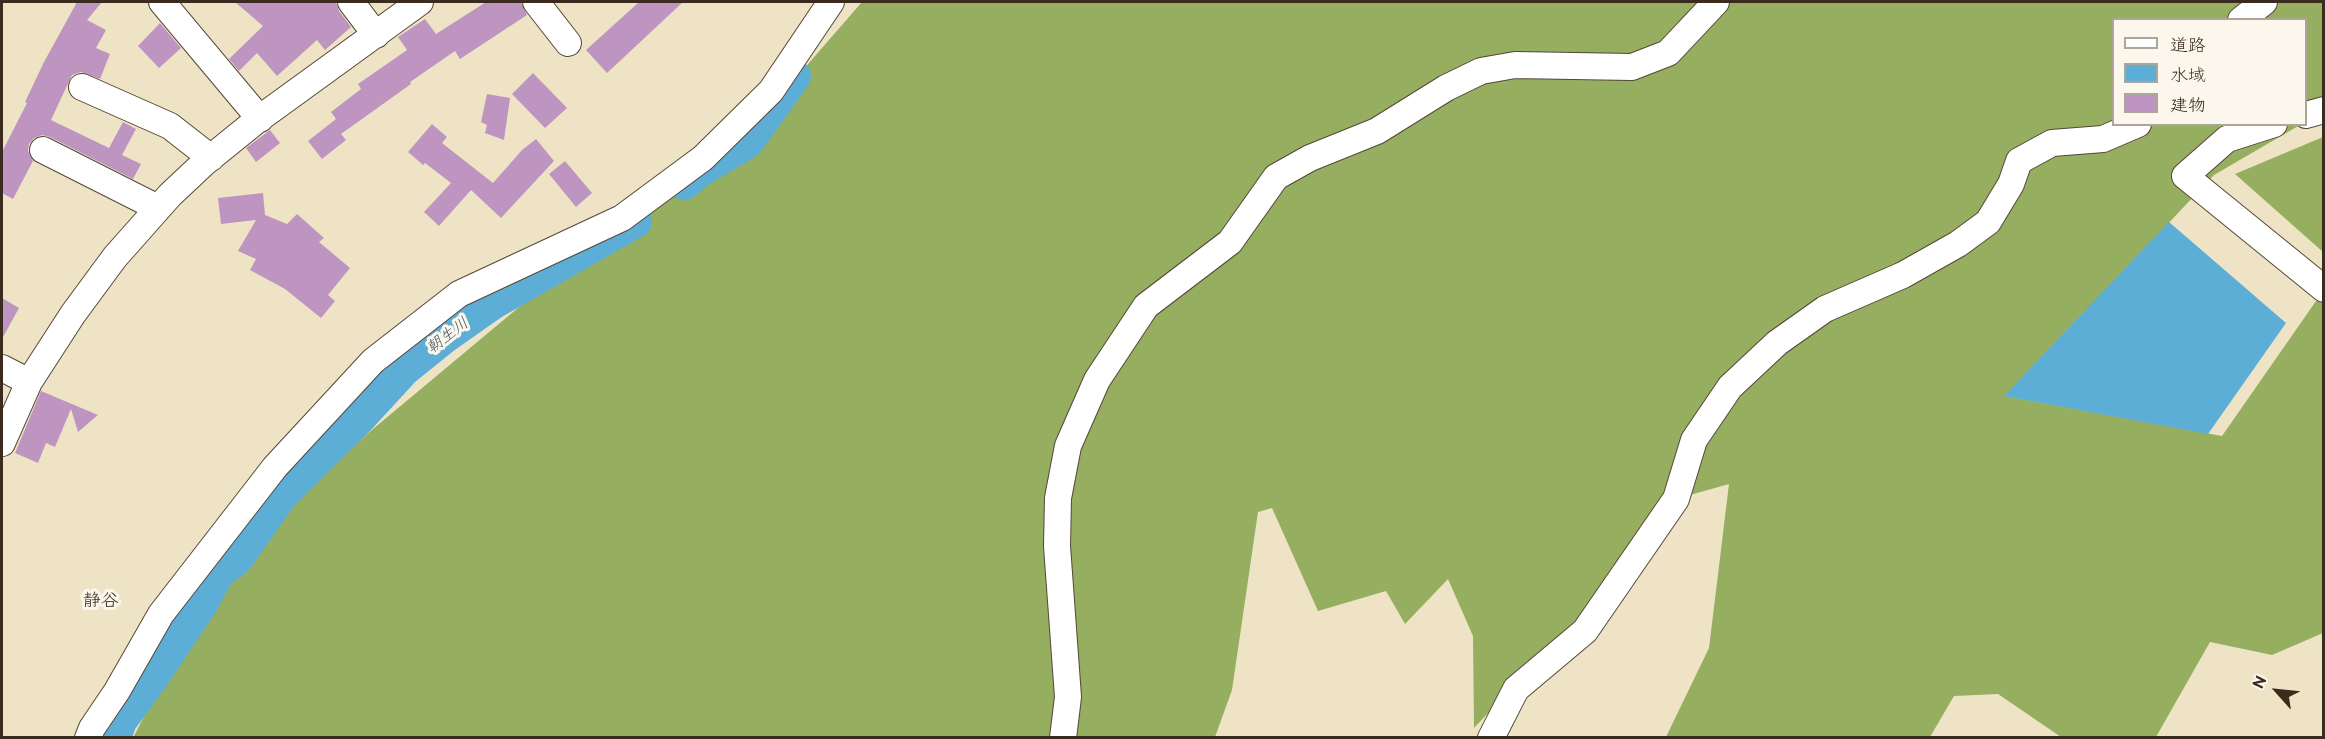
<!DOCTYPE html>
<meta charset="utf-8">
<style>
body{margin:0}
#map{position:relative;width:2325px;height:739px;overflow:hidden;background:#eee4c5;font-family:"Balsamiq Sans","Klee One",sans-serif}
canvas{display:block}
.frame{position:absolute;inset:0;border:3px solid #3b2a1e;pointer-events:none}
.legend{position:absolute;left:2112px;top:18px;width:195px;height:108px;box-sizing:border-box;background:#fbf7ec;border:2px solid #aea59a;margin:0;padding:8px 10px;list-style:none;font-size:18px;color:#3b2a1e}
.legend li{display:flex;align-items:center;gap:12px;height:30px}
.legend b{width:30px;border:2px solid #aea59a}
.north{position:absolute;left:2247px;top:661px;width:60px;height:60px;-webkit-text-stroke:4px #fbf7ec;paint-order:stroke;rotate:297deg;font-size:16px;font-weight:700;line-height:24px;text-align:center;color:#3b2a1e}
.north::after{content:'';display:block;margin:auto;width:21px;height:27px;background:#3b2a1e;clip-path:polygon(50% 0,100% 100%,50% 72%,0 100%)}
</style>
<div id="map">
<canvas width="2325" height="739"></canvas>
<div class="frame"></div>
<ul class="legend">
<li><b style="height:8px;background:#fff"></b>道路</li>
<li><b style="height:16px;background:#5caed7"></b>水域</li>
<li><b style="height:16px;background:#be95c0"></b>建物</li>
</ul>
<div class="north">N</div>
</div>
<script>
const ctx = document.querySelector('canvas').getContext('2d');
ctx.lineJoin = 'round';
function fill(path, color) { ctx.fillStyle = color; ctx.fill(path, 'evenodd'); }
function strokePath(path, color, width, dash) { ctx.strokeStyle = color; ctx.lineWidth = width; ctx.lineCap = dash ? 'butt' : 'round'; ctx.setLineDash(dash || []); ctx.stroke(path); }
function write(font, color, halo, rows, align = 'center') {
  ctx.font = font + ' "Balsamiq Sans","Klee One",sans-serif'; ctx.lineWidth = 6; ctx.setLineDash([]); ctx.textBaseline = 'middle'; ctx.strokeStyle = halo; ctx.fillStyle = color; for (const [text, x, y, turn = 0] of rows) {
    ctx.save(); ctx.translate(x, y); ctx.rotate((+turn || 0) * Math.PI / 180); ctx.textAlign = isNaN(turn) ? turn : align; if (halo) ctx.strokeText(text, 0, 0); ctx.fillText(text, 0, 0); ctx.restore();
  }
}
fill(new Path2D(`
 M862,2H2323V111L2306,121V20H2114V124L2300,125L2214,175L2005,396L2222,436L2323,291V633L2272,655L2210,642L2156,737H2061L1998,694L1954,696L1930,737H1666L1709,648L1729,484L1676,499L1640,552L1474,728L1473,636L1448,579L1405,624L1386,591L1318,611L1272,508L1258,512L1232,690L1215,737L133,738L218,572L367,434L591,247L650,212L768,110Z
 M2323,137V252L2235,174Z`), '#96ae60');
fill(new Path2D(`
 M2169,222L2286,323L2208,434L2004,396Z`), '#5caed7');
strokePath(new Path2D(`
 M684,183L701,169L747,142L794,76
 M114,738L120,721L150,680L202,602L218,572L236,559L281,495L358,419L404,369L445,336L492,303L635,221`), '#5caed7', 34);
fill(new Path2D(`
 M77,2H102L87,20L106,30L96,48L110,54L100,79L81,72L72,75L51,120L109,148L123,122L136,129L122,155L141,164L133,179L50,137L42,135L34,138L29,144L28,151L33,161L13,199L2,193V152L27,103L25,102L44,62Z
 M235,2H336L339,11L351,27L325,50L317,40L277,76L257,53L239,71L229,59L263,26Z
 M486,2H521L527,15L460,59L455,51L410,82L411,84L341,134L346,140L322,159L308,141L336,119L331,112L361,89L358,84L407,50L398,37L425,19L436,34Z
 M639,2H683L607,73L586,50Z
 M160,23L181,48L159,68L138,46Z
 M533,73L567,108L545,128L512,94Z
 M487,94L510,98L504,140L485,133L487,125L481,122Z
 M432,124L447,137L442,143L493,183L522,150L536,139L554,161L501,218L471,190L439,226L424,212L451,183L425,163L423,165L408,152Z
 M270,130L280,143L256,162L246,148Z
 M565,161L592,193L576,207L549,174Z
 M263,193L265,215L287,224L297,214L324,238L319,242L350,268L328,295L335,301L321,318L285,289L250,270L256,259L238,251L256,220L221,224L218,198Z
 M2,298L19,308L2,339Z
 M41,391L98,415L78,432L71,409L55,447L46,443L38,463L15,453Z`), '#be95c0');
const minor = new Path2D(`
 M162,2L260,119
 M351,2L376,35
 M536,2L568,43
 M2241,20L2264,2
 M82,87L170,126L211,158
 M2306,115L2324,110
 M2274,124L2227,139L2185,176L2324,289
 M43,150L158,208
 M2,368L29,382
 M2,443L29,382L73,314L115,257L170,195L203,164L256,121L420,2
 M88,738L92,728L117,691L161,614L275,467L373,361L459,294L622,218L703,158L771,91L831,2
 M1063,738L1068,697L1057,546L1058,498L1068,446L1097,380L1146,306L1230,242L1276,177L1310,158L1377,131L1446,88L1481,71L1515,65L1632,67L1668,53L1716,2
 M1491,738L1516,689L1585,631L1676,499L1694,440L1730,387L1777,343L1825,309L1903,275L1958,244L1988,222L2011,184L2019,161L2052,143L2103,139L2138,124`);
strokePath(minor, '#564637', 28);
strokePath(minor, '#fff', 26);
write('italic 16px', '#47585f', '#fbf7ec', [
 ["朝生川",448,336,-37]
]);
write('18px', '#3b2a1e', '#fbf7ec', [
 ["静谷",101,601]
]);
</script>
